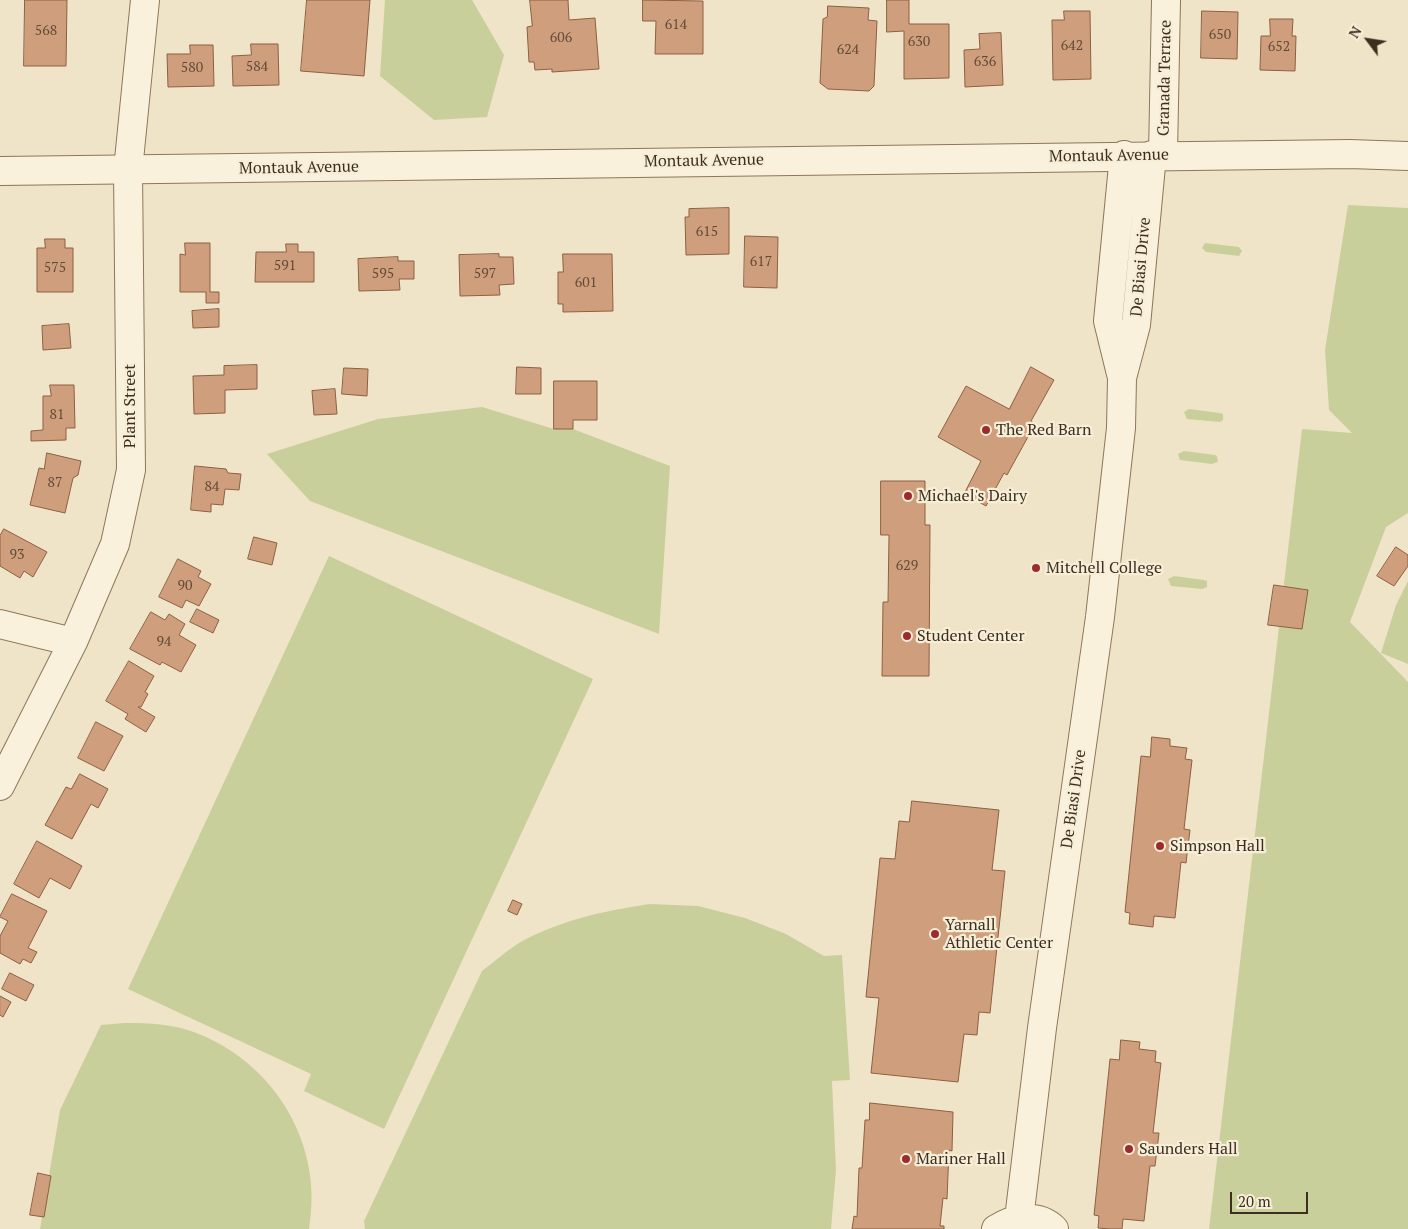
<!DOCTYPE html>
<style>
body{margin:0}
#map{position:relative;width:1408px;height:1229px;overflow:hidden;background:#f0e4c8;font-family:"PT Serif",serif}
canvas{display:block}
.north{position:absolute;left:1343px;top:15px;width:50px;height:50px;-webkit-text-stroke:4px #f7eed8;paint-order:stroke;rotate:301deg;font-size:14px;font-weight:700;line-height:20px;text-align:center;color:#3d2e20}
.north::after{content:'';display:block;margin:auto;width:18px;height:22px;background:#3d2e20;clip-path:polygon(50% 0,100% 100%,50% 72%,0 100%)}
.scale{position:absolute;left:1230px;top:1192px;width:78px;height:22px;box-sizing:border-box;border:2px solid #3d2e20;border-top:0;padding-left:6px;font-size:15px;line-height:18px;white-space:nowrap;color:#3d2e20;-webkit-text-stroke:4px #f7eed8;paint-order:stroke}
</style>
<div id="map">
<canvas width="1408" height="1229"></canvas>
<div class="north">N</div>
<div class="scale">20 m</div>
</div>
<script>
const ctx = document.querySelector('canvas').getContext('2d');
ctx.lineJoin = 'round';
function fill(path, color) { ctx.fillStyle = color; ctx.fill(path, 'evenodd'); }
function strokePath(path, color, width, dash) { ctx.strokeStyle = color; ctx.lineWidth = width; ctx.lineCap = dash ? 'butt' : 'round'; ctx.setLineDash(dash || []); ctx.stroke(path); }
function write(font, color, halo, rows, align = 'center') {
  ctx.font = font + ' "PT Serif",serif'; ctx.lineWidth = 4.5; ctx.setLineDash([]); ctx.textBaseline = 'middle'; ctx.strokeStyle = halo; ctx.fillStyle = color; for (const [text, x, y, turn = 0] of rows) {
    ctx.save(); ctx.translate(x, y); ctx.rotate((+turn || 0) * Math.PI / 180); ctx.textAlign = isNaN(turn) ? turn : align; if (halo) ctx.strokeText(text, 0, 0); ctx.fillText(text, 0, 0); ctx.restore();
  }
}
fill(new Path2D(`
 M385,0H472L504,55L487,117L434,120L380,76Z
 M1348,205L1408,208V513L1386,527L1350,622L1408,682V1229H1209L1302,429L1352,433L1329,410L1325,350Z
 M1205,243L1239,247L1242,251L1239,256L1206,252L1202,248Z
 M482,407L554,429H573L670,466L659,634L310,501L267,454L378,419Z
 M1189,409L1220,413L1223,414V420L1220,422L1187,419L1184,412Z
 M1184,451L1215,455L1217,456L1218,462L1212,464L1180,460L1178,454Z
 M329,556L593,679L384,1129L304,1091L311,1074L128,989Z
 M1174,576L1204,580L1207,581V587L1202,589L1171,586L1168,579Z
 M1408,581V664L1381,653L1396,605Z
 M650,904L698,906L745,918L786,934L824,956L842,955L850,1080L832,1081L836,1170L831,1229H365L364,1221L482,971C494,962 506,951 519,943C560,920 604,911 650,904Z
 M124,1023C149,1023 176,1024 199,1034C276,1065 324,1146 309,1229H40L60,1110L101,1025Z`), '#c9cf9b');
const building = new Path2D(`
 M25,0H67L66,66H24Z
 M307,0H370L364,76L301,71Z
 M530,0H568L569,20L595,18L599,69L552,72V69L535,70L534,62H529L527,27L532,26Z
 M643,0L703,1V54H655L656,21H643Z
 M887,0H909V24H949V78L904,79V31L887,32Z
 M828,6L869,8L868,20L877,21L874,86L869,91L828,89L820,83L823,19L827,17Z
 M1064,11H1090L1091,79L1053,80L1052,20H1064Z
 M1202,11L1238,12L1237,59L1201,58Z
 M1270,19H1293L1292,36H1296L1295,71L1260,70L1261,36H1270Z
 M1001,33L1003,85L965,87L964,50L980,49L979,34Z
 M251,44H278L279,85L233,86L232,56L251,55Z
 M190,45H213L214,86L168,87L167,54H190Z
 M729,208V254L686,255L685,217H689V209Z
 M745,236L778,237L777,288L744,287Z
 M45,239H65V248H73V292H37V248H45Z
 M185,243H210V292H219V303H206V292H180V254L185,255Z
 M286,244H298V252H314V282H255L256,252H286Z
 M499,254V257H513L514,284L499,285L500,295L460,296L459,255Z
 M563,254H612L613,311L563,312V304H558V272H563Z
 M398,257V261H414V279H399L400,290L359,291L358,259Z
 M219,309V327L193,328L192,311Z
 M69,324L71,348L43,350L42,326Z
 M257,365V389L225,390V413L194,414L193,376L224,375V366Z
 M517,367L541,368V394H516Z
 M1031,367L1054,380L1031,421L1035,424L1007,475L1004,473L986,506L964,494L981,461L938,437L966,386L1009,409Z
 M344,368L368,369L367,396L342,394Z
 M554,381H597V420H573V429H554Z
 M50,385H74L75,428H66V440L31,441V431L43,430V396H51Z
 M335,389L337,414L314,415L312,391Z
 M47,453L81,461L78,475L73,478L65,513L30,505L39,468L44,469Z
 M195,466L226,469L228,473L241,474L239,490L225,489L223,505L211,504V512L191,510Z
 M881,481H925V525H930L929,676H882L883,602H888L889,535H881Z
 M4,529L47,552L33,577L24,571L20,578L0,566V536Z
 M254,537L277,543L272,565L248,559Z
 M1396,547L1408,555V566L1394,586L1377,576Z
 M178,559L201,571L198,577L211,584L199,606L186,600L182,608L159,597Z
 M1274,585L1308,590L1302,629L1268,625Z
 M197,609L219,620L213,633L190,622Z
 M151,612L165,620L169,614L185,624L179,635L196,645L181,672L162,662L160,665L130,649Z
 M129,661L154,676L145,692L148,694L141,707H138L155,717L146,732L125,719L128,714L106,701Z
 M96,722L123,736L104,771L78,758Z
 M1152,737L1170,739V746L1187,748L1185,759L1192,760L1184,829L1190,830L1186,863L1181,862L1175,918L1154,916L1153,927L1129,924L1130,913L1125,912L1141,756L1150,757Z
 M80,774L108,789L98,808L91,804L72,839L45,825L66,787L71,789Z
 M912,801L999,810L992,870L1005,871L990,1013L979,1012L977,1035L964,1034L958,1082L871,1073L879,998L866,997L880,858L895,859L899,821L909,822Z
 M37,841L82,866L70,889L50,878L39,898L14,884Z
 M12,894L47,911L28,948L37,952L31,963L23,959L20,964L0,953V936L8,921L0,917Z
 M513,900L522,904L517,915L508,911Z
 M10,973L34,985L26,1001L2,989Z
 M0,996L11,1002L3,1017L0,1015Z
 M1121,1040L1140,1042L1139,1049L1156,1051L1155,1062L1161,1063L1153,1133H1159L1155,1166H1150L1144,1221L1123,1219L1122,1229H1111L1098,1228L1099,1216L1094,1215L1110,1059L1119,1060Z
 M870,1103L953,1112L952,1151L949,1150L947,1199L943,1198L940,1226H944V1229H852L854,1216L857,1217L859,1168H862L865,1120H869Z
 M38,1173L51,1176L44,1217L30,1215Z`);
fill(building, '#cf9f7d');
strokePath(building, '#8d5f41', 1);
const minor = new Path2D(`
 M1163,155L1166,0
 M1121,374L1108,321L1124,155
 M0,624L73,642
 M0,786L73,642L115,544L131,470L128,170L145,0
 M1019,1219L1042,1028L1100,617L1121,428L1122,378L1136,325L1152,155
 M996,1229C1013,1218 1038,1213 1054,1229`);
const tertiary = new Path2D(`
 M0,171L1350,154L1408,156`);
strokePath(minor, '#8d765c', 30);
strokePath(tertiary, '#8d765c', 30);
strokePath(minor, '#faf1dc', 28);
strokePath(tertiary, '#faf1dc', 28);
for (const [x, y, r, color] of [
 [986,430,5,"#9e2a2b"],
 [908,496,5,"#9e2a2b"],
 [1036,568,5,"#9e2a2b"],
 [907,636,5,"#9e2a2b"],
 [1160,846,5,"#9e2a2b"],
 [935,934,5,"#9e2a2b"],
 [1129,1149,5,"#9e2a2b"],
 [906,1159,5,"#9e2a2b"]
]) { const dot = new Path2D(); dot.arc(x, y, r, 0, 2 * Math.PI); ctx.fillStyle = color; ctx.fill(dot); strokePath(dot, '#f7eed8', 2); }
write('14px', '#624a37', null, [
 ["614",676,25],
 ["568",46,31],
 ["650",1220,35],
 ["606",561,38],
 ["630",919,42],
 ["642",1072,46],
 ["652",1279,47],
 ["624",848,50],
 ["636",985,62],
 ["584",257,67],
 ["580",192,68],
 ["615",707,232],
 ["617",761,262],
 ["591",285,266],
 ["575",55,268],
 ["595",383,274],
 ["597",485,274],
 ["601",586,283],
 ["81",57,415],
 ["87",55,483],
 ["84",212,487],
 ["93",17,555],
 ["629",907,566],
 ["90",185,586],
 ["94",164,642]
]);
write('16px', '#3d2e20', '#f7eed8', [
 ["Granada Terrace",1165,78,-89],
 ["Montauk Avenue",1109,156,-1],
 ["Montauk Avenue",704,161,-1],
 ["Montauk Avenue",299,168,-1],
 ["De Biasi Drive",1141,267,-85],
 ["Plant Street",130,406,-90],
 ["De Biasi Drive",1074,799,-82]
]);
write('16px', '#3d2e20', '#f7eed8', [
 ["The Red Barn",996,430],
 ["Michael's Dairy",918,496],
 ["Mitchell College",1046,568],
 ["Student Center",917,636],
 ["Simpson Hall",1170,846],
 ["Yarnall",945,925],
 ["Athletic Center",945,943],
 ["Saunders Hall",1139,1149],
 ["Mariner Hall",916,1159]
], 'left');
</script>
